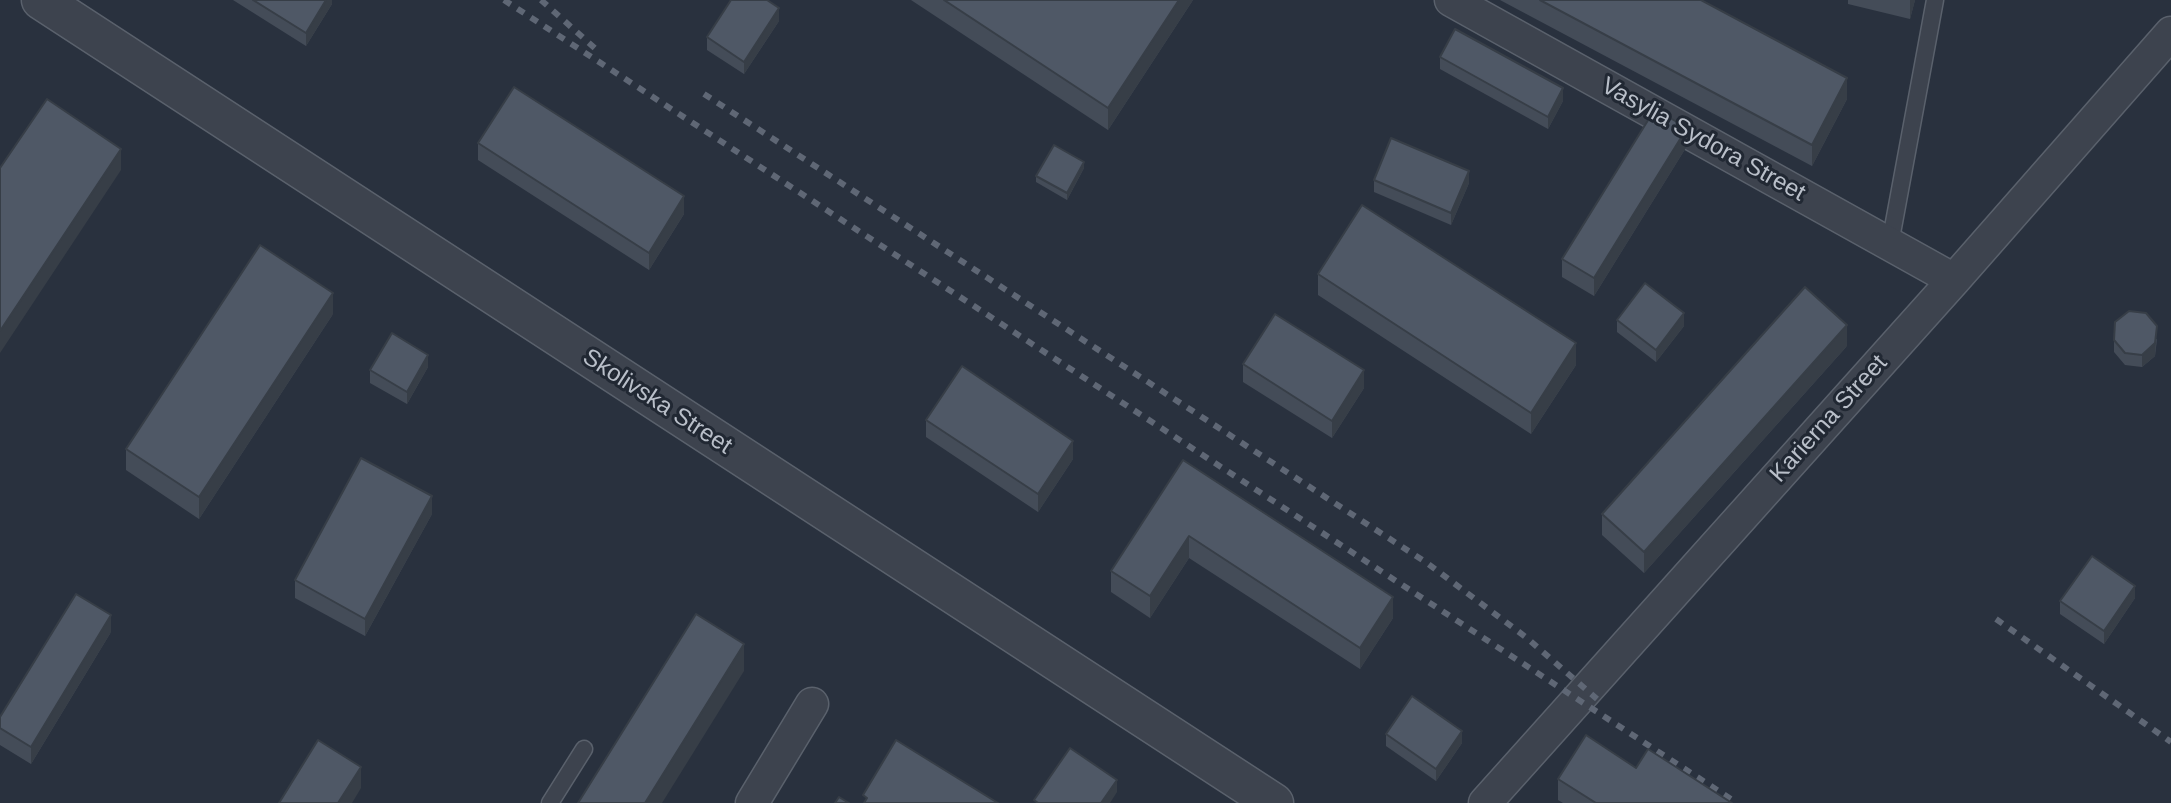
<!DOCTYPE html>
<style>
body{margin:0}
canvas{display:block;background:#29313e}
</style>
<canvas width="2171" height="803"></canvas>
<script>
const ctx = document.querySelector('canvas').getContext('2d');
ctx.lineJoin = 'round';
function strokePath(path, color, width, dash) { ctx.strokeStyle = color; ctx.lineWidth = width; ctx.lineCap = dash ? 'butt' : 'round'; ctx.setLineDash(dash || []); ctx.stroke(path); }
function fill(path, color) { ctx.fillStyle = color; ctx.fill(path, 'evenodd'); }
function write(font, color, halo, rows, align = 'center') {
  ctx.font = font + ' Arial,sans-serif'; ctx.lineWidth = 6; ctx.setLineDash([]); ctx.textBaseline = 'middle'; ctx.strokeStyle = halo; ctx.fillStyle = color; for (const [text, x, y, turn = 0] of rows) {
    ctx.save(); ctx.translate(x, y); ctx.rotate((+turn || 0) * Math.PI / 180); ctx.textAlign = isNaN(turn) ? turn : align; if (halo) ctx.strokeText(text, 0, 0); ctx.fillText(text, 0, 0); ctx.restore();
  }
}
const service = new Path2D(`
 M1890,244L1935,0
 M550,803L584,749`);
const minor = new Path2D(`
 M1451,0L1954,280
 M752,803L812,704
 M1485,803L1954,280L2171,33`);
const tertiary = new Path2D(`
 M41,0L1274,803`);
strokePath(service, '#5a616c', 19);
strokePath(minor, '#5a616c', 35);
strokePath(tertiary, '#5a616c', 41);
strokePath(service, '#3d434e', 16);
strokePath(minor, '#3d434e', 32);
strokePath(tertiary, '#3d434e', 38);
strokePath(new Path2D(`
 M504,0L1737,803
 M541,0L598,51
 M704,94L1427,563L1527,638L1597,699
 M1996,619L2171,742`), '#5f6775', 6, [8, 8]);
fill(new Path2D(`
 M233,0H332V4L306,46Z
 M911,0H1193L1108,130Z
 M1500,0H1701L1847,99L1812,166Z
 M1848,0H1915L1910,19L1848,4Z
 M779,21L744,74L707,50V37Z
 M1440,57L1563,101L1548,129L1440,69Z
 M478,143L684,214L649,270L478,160Z
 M1687,146L1594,296L1562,277V259Z
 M1084,168L1067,200L1036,182V176Z
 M1374,180L1469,183L1451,225L1374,192Z
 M1318,274L1576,365L1531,434L1318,295Z
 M333,314L199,519L126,470V449Z
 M1617,320L1684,326L1656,362L1617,332Z
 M2157,339L2155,356L2142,367L2125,365L2114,352V340Z
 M1847,346L1644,573L1602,535V514Z
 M1243,364L1364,388L1332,438L1243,382Z
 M428,367L407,404L370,383V370Z
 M926,420L1073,459L1038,512L926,437Z
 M1183,460L1393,618L1360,669L1189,558L1150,618L1111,592V571Z
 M432,514L365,636L295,598V580Z
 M2135,598L2104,644L2060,614V601Z
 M111,632L31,764L0,745V717Z
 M1386,734L1462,743L1436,781L1386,746Z
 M1636,768L1732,803H1563L1558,800V779Z`), '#444c58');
fill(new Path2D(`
 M326,0H332V4L306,46V33Z
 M1179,0H1193L1108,130V108Z
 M1910,0H1915L1910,19Z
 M779,8V21L744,74V62Z
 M1847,78V99L1812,166V145Z
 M1563,88V101L1548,129V117Z
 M1687,128V146L1594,296V278Z
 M121,149V170L0,353V331Z
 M1084,162V168L1067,200V193Z
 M1469,171V183L1451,225V213Z
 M684,196V214L649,270V253Z
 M333,293V314L199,519V497Z
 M1684,313V326L1656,362V350Z
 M1847,325V346L1644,573V552Z
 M2157,326L2155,356L2142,367V355Z
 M1576,343V365L1531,434V413Z
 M428,355V367L407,404V392Z
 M1364,370V388L1332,438V421Z
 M1073,441V459L1038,512V494Z
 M432,496V514L365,636V619Z
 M1189,536V558L1150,618V596Z
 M2135,586V598L2104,644V631Z
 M1393,597V618L1360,669V648Z
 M111,615V632L31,764V747Z
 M744,644V671L662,803H645Z
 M1462,731V743L1436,781V769Z
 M361,767V788L352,803H338Z
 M1117,780V792L1110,803H1101Z`), '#373e47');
const building = new Path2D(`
 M253,0H326L306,33Z
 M731,0H767L779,8L744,62L707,37Z
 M944,0H1179L1108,108Z
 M1540,0H1701L1847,78L1812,145Z
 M1455,29L1563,88L1548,117L1440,57Z
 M514,87L684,196L649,253L478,143Z
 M47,99L121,149L0,331V168Z
 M1655,109L1687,128L1594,278L1562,259Z
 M1391,138L1469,171L1451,213L1374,180Z
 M1054,145L1084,162L1067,193L1036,176Z
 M1362,205L1576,343L1531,413L1318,274Z
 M260,245L333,293L199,497L126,449Z
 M1645,283L1684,313L1656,350L1617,320Z
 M1805,287L1847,325L1644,552L1602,514Z
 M2129,311L2146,313L2157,326L2155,343L2142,355L2125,353L2114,340L2115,322Z
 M1275,314L1364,370L1332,421L1243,364Z
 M392,333L428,355L407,392L370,370Z
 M962,366L1073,441L1038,494L926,420Z
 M361,458L432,496L365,619L295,580Z
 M1183,460L1393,597L1360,648L1189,536L1150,596L1111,571Z
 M2092,556L2135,586L2104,631L2060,601Z
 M76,594L111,615L31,747L0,728V717Z
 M696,614L744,644L645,803H578Z
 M1412,696L1462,731L1436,769L1386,734Z
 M1586,735L1636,768L1648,749L1732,803H1596L1558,779Z
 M318,740L361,767L338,803H279Z
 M896,740L998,803H864L867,798L863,795Z
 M1070,748L1117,780L1101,803H1038L1034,800Z
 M839,797L849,803H835Z`);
fill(building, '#4f5866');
strokePath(building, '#373e47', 2);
write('24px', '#b9bfc9', '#212833', [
 ["Vasylia Sydora Street",1703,140,29],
 ["Skolivska Street",657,402,33],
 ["Karierna Street",1829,419,-48]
]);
</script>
